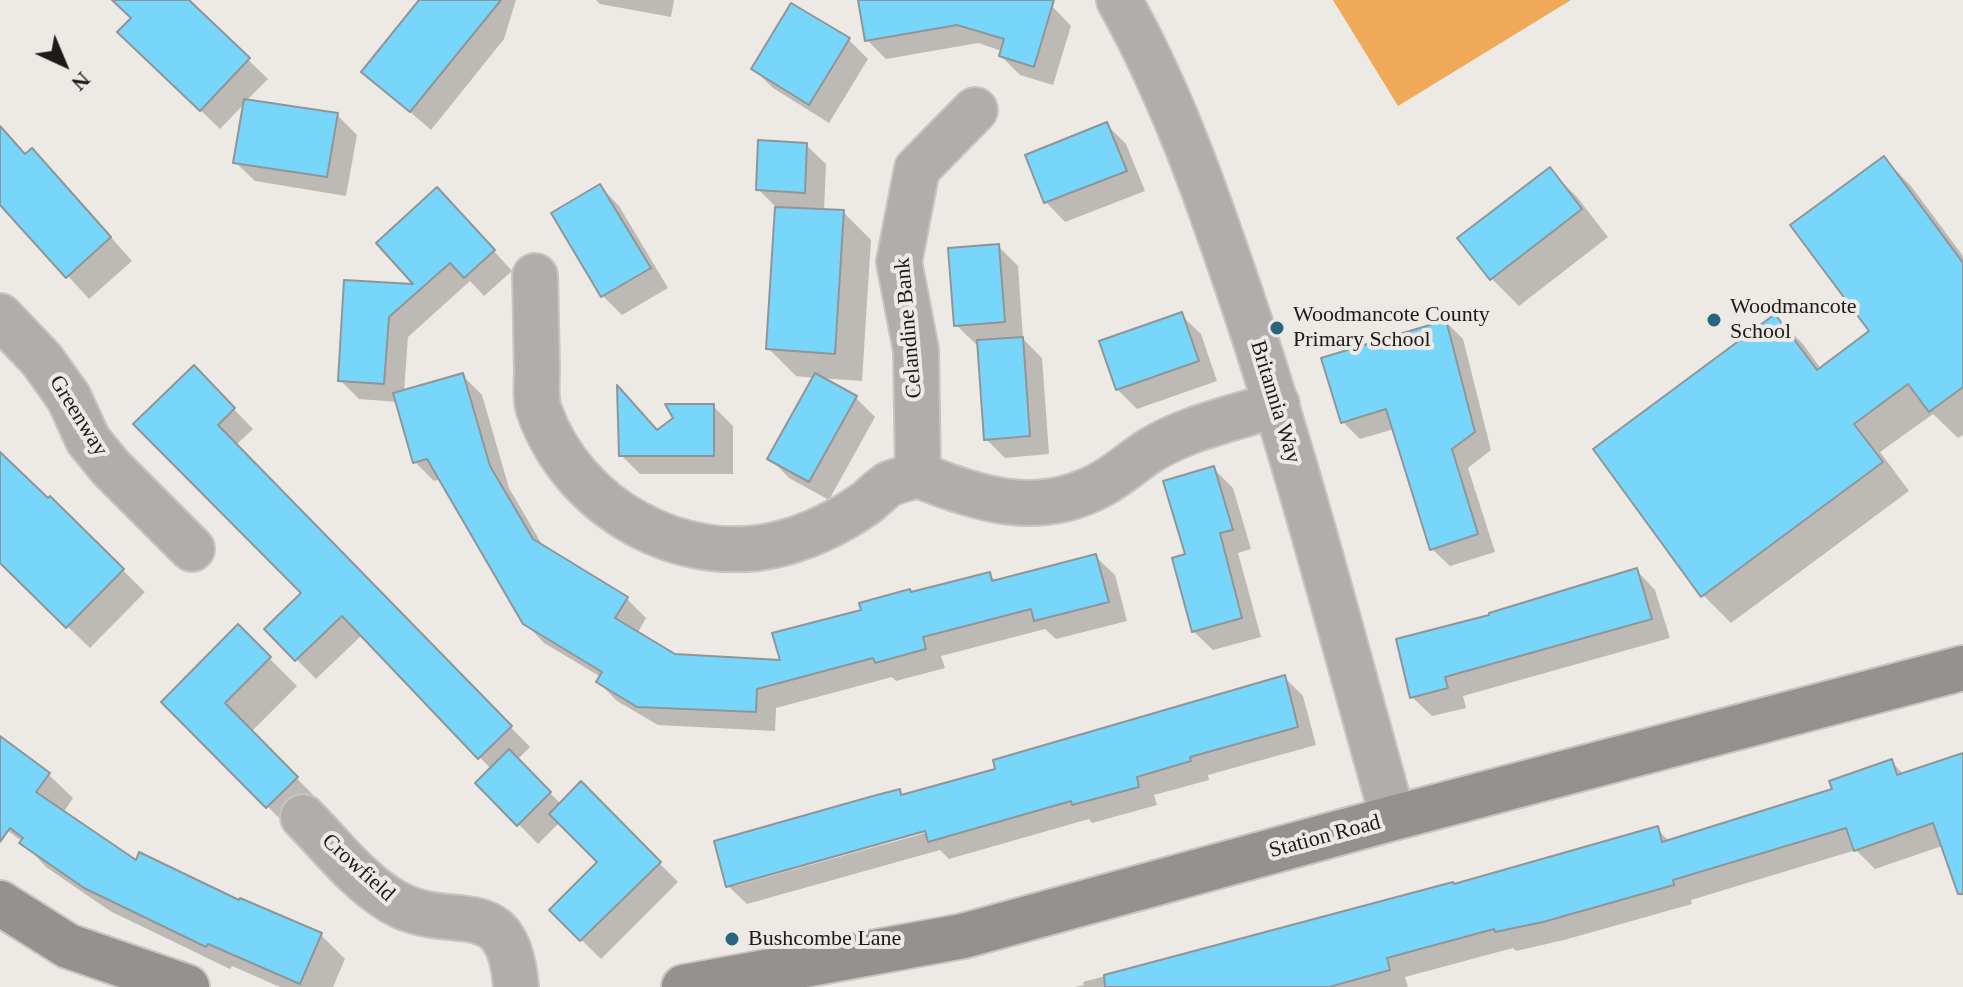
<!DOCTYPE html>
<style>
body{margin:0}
#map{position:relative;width:1963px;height:987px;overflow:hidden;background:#ede9e4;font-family:Georgia,serif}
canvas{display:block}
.north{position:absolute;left:24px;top:24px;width:80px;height:80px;-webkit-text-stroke:6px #ede9e4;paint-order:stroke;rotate:136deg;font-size:22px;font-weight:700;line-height:32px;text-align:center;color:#1d1b1a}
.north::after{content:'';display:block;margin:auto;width:28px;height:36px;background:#1d1b1a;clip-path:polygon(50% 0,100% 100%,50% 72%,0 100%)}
</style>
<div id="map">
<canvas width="1963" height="987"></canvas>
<div class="north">N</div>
</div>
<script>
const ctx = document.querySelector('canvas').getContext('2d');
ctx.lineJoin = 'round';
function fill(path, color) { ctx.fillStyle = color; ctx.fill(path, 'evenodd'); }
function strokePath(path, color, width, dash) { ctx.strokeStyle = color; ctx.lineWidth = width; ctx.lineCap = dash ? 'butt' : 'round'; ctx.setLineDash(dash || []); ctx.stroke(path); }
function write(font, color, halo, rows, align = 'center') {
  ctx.font = font + ' Georgia,serif'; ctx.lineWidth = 8; ctx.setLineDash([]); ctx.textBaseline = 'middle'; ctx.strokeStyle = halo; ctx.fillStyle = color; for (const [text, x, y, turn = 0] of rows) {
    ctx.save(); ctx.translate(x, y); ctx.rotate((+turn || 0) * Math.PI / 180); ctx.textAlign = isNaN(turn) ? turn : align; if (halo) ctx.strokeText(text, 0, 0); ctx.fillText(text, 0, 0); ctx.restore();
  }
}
fill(new Path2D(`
 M1333,0H1571L1398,106Z`), '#f0a959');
fill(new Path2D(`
 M114,0H186L268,79L246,101L337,115L357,135L346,196L255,181L235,162L245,103L220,129L139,51L133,18Z
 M420,0H516L504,39L431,130L364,72Z
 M596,0H674L671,17L600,4Z
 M860,0H1032L1052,6L1071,26L1053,85L1020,75L1001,56L1002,51L978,43L886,59L867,40Z
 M848,39L868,59L829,123L773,88L753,69Z
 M1107,125L1126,144L1145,191L1065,222L1046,202L1028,156Z
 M0,126L26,155L54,173L132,261L89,299L0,202Z
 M806,145L826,164L824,211L843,212L871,240L862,381L819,378L856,398L875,417L829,500L789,478L770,458L814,378L796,376L769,349L777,208L758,189Z
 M1884,158L1911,186L1963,256V435L1958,438L1933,414L1880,452L1909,491L1731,623L1703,595L1775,316L1803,344L1821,369L1872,332Z
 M1549,169L1577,197L1608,237L1519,306L1491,278Z
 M600,186L619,206L668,288L622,315L603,296L554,214Z
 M456,209L512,271L484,296L470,281L408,337L404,392L462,375L482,395L509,488L544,548L627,599L646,618L637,634L674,656L782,662L863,612L913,594L989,574L997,582L1095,556L1115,575L1127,621L1056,639L1045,629L941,656L945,668L896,681L892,677L776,708L775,731L658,725L617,701L598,682L601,677L544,643L524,622L441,479L434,481L415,462L398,402L359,399L340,380L346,282L418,286Z
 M998,246L1018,266L1023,339L1042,358L1049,454L1005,458L986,439L979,344H976L956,325Z
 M1181,315L1201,334L1217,381L1137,409L1117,389Z
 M1446,322L1463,339L1491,450L1468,468L1495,552L1450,566L1432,549L1394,429L1360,439L1342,421Z
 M194,368L253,429L236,445L530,747L517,760L561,804L581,784L678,882L601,959L551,910L600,862L560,822L538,844L478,783L491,769L362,635L316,679L267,629L304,593L136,424Z
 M713,406L733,426V474H640L621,455L658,431Z
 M0,455L48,501L50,499L145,592L90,648L0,562Z
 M1214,469L1233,488L1251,549L1238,553L1261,637L1213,650L1193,631Z
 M1636,570L1655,590L1670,638L1463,696L1466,708L1432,716L1412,697L1492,617Z
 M238,627L297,686L251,732L324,806L295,834L164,702Z
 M1284,677L1303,696L1316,745L1208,775L1209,780L1154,795L1157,805L1092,823L1089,819L949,859L940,850L747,904L728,886L899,792L903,796L998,770ZM935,826L936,830L738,885V881Z
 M0,738L49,775L73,798L63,813L136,863L321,935L345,959L333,987H280L232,966L230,969L110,911L46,867L23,842L0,825Z
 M1963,755V865L1942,846L1875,869L1856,850L1691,900L1692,904L1564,940L1516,951L1513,948L1405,977L1408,987H1075L1084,985L1083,982L1657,829L1670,842L1835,790L1892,762L1904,775Z`), '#0003');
const building = new Path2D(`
 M112,0H189L250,58L200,111L117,32L131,18Z
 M419,0H501L410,112L361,72Z
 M858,0H1054L1034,67L999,56L1004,39L957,25L865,41Z
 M791,3L850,38L809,105L751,69Z
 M244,99L338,113L327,177L233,163Z
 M1107,122L1127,171L1044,203L1025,155Z
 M0,126L25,154L32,148L111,237L66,278L0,205Z
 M758,140L807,143L805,193L756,190Z
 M1884,156L1963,263V387L1929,412L1908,384L1854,424L1883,462L1701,597L1593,449L1775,314L1817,370L1869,331L1790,225Z
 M1550,167L1582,209L1490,280L1457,238Z
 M600,184L651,268L601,297L551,213Z
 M437,187L495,250L464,278L450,263L389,317L384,384L338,381L344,280L413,284L376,243Z
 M775,207L844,210L835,354L766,349Z
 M999,244L1005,322L954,326L948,248Z
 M1182,312L1199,361L1116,390L1099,341Z
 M1446,320L1475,432L1452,449L1478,534L1430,550L1386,409L1341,423L1321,358Z
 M1023,337L1030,436L984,440L977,340Z
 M194,365L235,408L218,425L512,726L478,759L342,616L295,661L264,629L301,593L133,424Z
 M463,373L490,466L533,539L628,597L615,618L675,654L780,660L772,633L861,610L859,603L910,589L911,592L990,572L992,581L1096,554L1109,602L1034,621L1031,609L923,637L926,649L875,663L873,658L757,689L756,712L637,707L596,682L602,672L523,624L427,459L413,463L393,393Z
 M815,373L857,396L809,482L767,459Z
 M617,385L657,430L673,418L665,404H714V456H619Z
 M0,452L48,498L50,496L124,569L66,628L0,563Z
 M1214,466L1233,530L1220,533L1242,618L1192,632L1172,558L1185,554L1163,481Z
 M1637,568L1652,619L1445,677L1448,688L1410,698L1396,639L1489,615V613Z
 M238,624L271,657L225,703L298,777L266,808L161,702Z
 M1285,675L1298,727L1190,757L1191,761L1137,777L1139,787L1072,805L1071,801L928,842L925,831L726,887L714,841L873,796L900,789L901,795L995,769L993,760Z
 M0,736L50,773L36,792L136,860L139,852L239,900L240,898L322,933L300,984L208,944L206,947L84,888L19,843L23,838L10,828L0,842Z
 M509,749L551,792L517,826L475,783Z
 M1963,753V894H1958L1933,823L1854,851L1846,828L1673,880L1674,885L1543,922L1495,932L1494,929L1387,958L1390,970L1329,987H1105L1104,975L1453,882L1454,884L1658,826L1662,842L1832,789L1829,781L1892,759L1897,775Z
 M581,781L661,862L580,941L549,910L597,862L549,814Z`);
fill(building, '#79d6fb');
strokePath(building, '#909598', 2);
const street = new Path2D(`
 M1119,0C1172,95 1206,193 1241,296C1299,468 1344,644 1393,818
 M975,110L917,169L899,262L916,350L918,475C980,499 1036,519 1100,485C1119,475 1133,461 1151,450C1188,427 1236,418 1277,404
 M535,276C536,307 536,337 537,368C537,381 535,398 539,410C573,508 683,570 783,543C812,535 841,521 866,503C874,497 881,489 889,484C898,480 909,478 918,475
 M0,316L42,360L69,398L88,440L111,468L192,549
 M303,817C331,845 358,881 392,901C452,937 508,887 516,987`);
const secondary = new Path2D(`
 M0,903L68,946L187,987
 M684,987L963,936L1393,818L1963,668`);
strokePath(street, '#c8c4c0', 48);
strokePath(secondary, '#c8c4c0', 48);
strokePath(street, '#b0aeac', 44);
strokePath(secondary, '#94918e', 44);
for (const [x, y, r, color] of [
 [1714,320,8,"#29667c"],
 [1277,328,8,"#29667c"],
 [732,939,8,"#29667c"]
]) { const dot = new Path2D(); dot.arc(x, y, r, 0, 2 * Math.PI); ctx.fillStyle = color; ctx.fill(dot); strokePath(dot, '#ede9e4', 3); }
write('22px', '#1d1b1a', '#ede9e4', [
 ["Woodmancote",1730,307],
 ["School",1730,332],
 ["Woodmancote County",1293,315],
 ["Primary School",1293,340],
 ["Bushcombe Lane",748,939]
], 'left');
write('22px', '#1d1b1a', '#ede9e4', [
 ["Celandine Bank",909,328,-95],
 ["Britannia Way",1275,402,73],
 ["Greenway",78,416,58],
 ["Station Road",1325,837,-15],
 ["Crowfield",358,868,42]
]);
</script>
